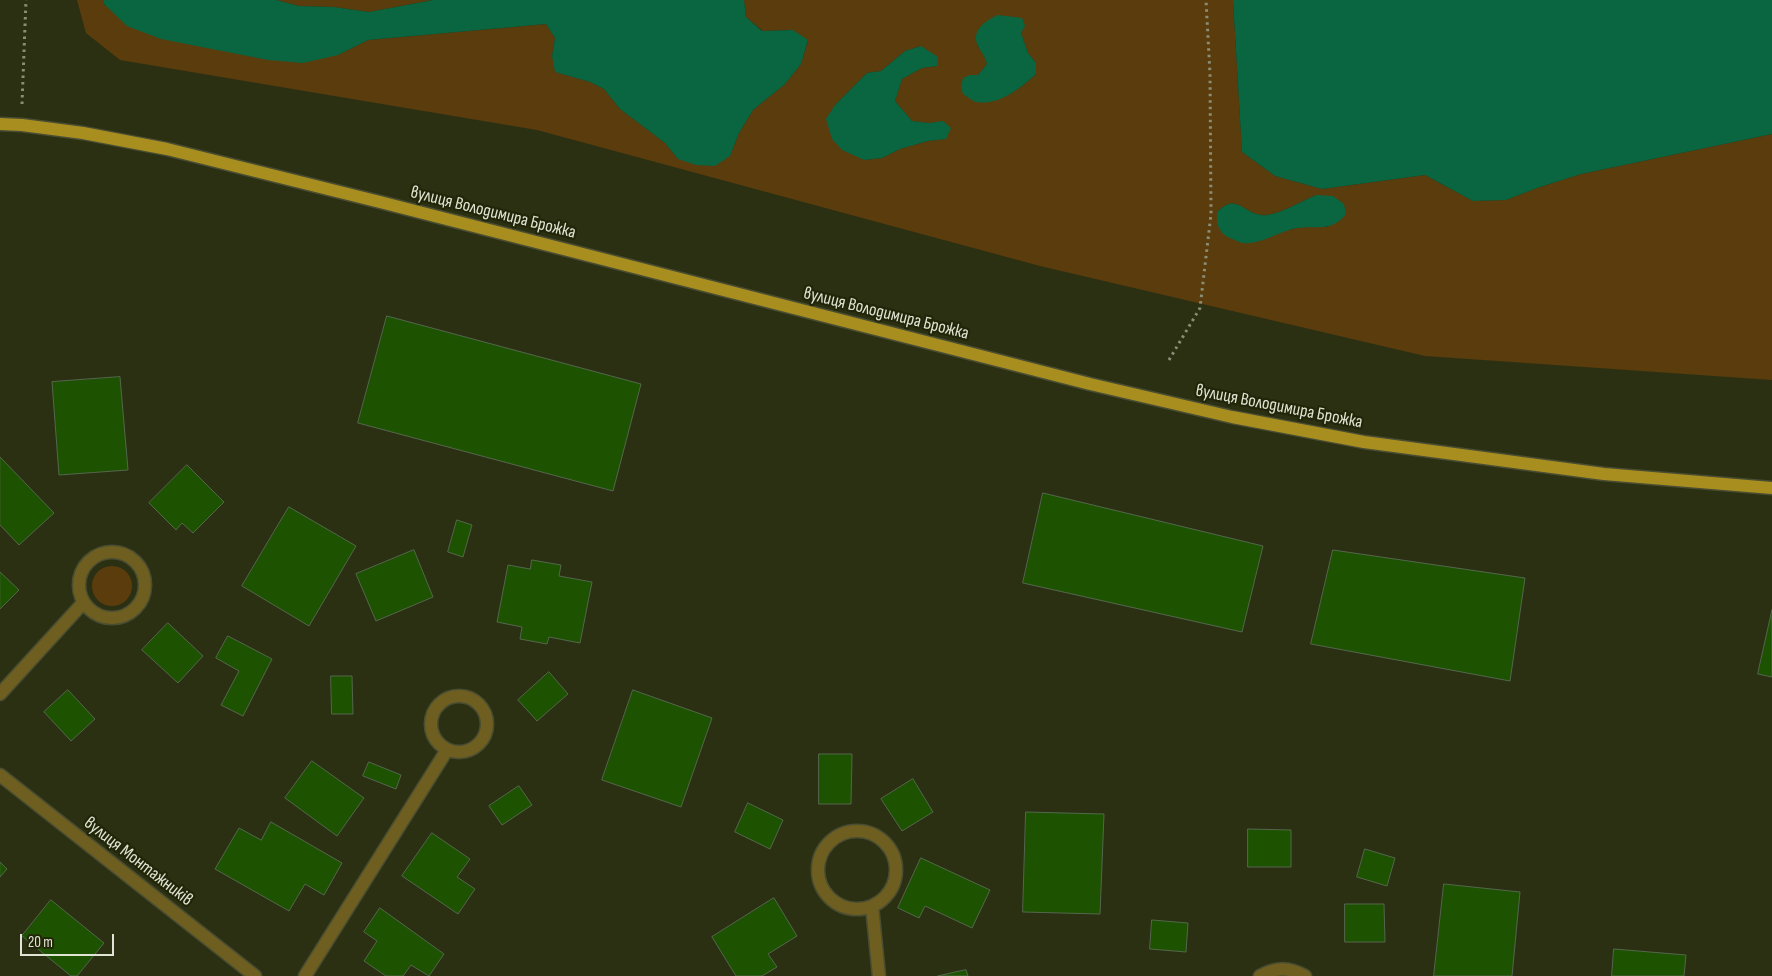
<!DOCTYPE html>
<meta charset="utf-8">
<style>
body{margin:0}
#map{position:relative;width:1772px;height:976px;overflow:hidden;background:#2c3013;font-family:"Sofia Sans Condensed",sans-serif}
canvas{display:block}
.scale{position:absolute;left:20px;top:934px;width:94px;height:22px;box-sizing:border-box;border:2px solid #e0e4d2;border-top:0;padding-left:6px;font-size:15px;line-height:18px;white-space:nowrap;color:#e0e4d2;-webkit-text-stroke:4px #222609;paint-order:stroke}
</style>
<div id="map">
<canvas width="1772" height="976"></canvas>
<div class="scale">20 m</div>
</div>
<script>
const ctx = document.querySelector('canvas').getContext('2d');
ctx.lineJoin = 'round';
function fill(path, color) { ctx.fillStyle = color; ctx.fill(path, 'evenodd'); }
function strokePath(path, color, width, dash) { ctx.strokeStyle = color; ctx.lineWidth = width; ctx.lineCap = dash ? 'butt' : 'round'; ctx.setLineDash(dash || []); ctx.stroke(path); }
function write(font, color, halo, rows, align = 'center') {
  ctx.font = font + ' "Sofia Sans Condensed",sans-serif'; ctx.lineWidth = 4.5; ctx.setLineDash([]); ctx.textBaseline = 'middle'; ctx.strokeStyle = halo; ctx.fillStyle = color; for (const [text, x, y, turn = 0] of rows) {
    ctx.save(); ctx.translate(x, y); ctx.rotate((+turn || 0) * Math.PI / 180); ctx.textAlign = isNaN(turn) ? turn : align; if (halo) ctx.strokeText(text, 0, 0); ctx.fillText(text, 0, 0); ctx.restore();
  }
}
fill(new Path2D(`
 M77,0H104V5L338,55L368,40L546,24L555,38L552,56L556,72L590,82L604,89L620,109L665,143L678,159L730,156L739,133L753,110L785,84L801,64L808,41L793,30L763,31L746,17L744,0H1233L1242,152L1275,176L1322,189L1425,175L1473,201L1506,200L1537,188L1581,174L1772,134V380L1425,356L1040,266L537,130L120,60L86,33ZM1021,33L1028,53L1036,63V74C1017,92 1001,102 975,102L970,75H978L987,64L984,54L977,45ZM921,46L926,50L937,66L922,68L902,79L895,101L912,121L929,123L943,122L946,139L928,141L900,149L882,158L864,160L835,105L867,73L881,71L905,51ZM1316,195L1328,227L1305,226L1289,230L1217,212C1237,192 1242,213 1262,215C1275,217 1302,201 1316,195Z
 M276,0H433L369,12L334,7L299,6Z
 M92 586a20 20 0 1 1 40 0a20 20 0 1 1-40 0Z`), '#5a3c0d');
fill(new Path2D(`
 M104,0H276L299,6L334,7L369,12L433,0H744L746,17L762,31L793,30L808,40L801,64L785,84L753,110L739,133L730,156L715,166L696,165L678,159L665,143L620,109L604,89L590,82L555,72L552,56L555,38L546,24L368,40L338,55L303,63L268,60L161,39L127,26L104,4Z
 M1233,0H1772V134L1581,174L1537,188L1506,200L1473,201L1425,175L1322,189L1275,176L1242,152Z
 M998,15L1022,18L1025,26L1021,33L1028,53L1036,63V74C1021,88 999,106 976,102C972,101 967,96 963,94L961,87L963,78L970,75H978L987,64C985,56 981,52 978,46C970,30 987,20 998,15Z
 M921,46L938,57L937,66L922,68L902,79L895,101L912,121L929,123L943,121L951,128L946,139L928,141L900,149L882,158L864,160L842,150L832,139L826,119L835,105L867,73L881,71L905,51Z
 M1316,195L1333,196L1344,204L1346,214C1330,234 1315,224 1292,229C1278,233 1258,245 1243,243C1240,243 1236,240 1232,239C1219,234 1216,225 1217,212C1237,192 1242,213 1262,215C1275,217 1302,201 1316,195Z`), '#0a6541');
const building = new Path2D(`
 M387,316L641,384L613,491L358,423Z
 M120,377L128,470L59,475L52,382Z
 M0,457L54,513L19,545L0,525Z
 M187,465L224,502L193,533L182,523L176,530L149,503Z
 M1043,493L1263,546L1242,632L1023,583Z
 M289,507L356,546L309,626L242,586Z
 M457,520L472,525L463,557L448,552Z
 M414,550L433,597L376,621L356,574Z
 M1333,550L1525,578L1510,681L1311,644Z
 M532,560L561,565L559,576L592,582L580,643L549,637L547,644L520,639L522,627L497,622L508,565L530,569Z
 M0,572L19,590L0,609Z
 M1772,610V677L1758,674Z
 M168,623L203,656L178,683L142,650Z
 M228,636L272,659L243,716L221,705L239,671L216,658Z
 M549,672L568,694L537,721L518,700Z
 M331,676H352L353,714H332Z
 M68,690L95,719L71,741L44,712Z
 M633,690L712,718L681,807L602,780Z
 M819,754H852L851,804H819Z
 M312,761L364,798L337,836L285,798Z
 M369,762L401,775L396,789L363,776Z
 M913,779L933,812L902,831L881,799Z
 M519,786L532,805L502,825L489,806Z
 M748,803L783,820L770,849L735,832Z
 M1026,812L1104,814L1100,914L1023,912Z
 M271,822L342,863L324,895L305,884L289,911L215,869L239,828L261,840Z
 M1248,829L1291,830V867H1248Z
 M432,833L470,859L457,877L475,889L458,914L402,876Z
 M1365,849L1395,858L1387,886L1357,877Z
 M921,858L990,890L972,928L925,906L919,918L898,908Z
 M0,862L7,869L0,877Z
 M1444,884L1520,892L1512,976H1434Z
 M774,898L797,936L768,954L777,967L762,976H736L712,937Z
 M51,900L104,943L77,976H71L22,936Z
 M1345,904H1384L1385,942H1345Z
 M380,908L444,954L429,976L411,965L403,976H386L364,961L377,941L364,932Z
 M1152,920L1188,923L1186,952L1150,949Z
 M1614,949L1686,955L1684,976H1612Z
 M966,970L968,976H938Z`);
fill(building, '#1d5300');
strokePath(building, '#54674d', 1);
const minor = new Path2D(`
 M79 585a33 33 0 1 1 66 0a33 33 0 1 1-66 0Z
 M0,694L83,603
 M431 724a28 28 0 1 1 56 0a28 28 0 1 1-56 0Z
 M0,775L255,976
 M818 870a39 39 0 1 1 78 0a39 39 0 1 1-78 0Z
 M872,906L879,976
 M305,976L447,750
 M1260,976C1276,967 1289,967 1305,976`);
const major = new Path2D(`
 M0,124L22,125L83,133L167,149L380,202L1090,384L1232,417L1364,442L1604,474L1772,488`);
strokePath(minor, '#494d32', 15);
strokePath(major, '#494d32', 15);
strokePath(new Path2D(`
 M22,104L26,0
 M1169,360L1200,308L1211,214L1210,74L1206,0`), '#8a8e76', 3, [2.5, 4]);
strokePath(minor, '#6e5e20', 12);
strokePath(major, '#a88d1f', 12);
write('18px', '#e0e4d2', '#222609', [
 ["вулиця Володимира Брожка",493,213,14],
 ["вулиця Володимира Брожка",886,314,14],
 ["вулиця Володимира Брожка",1279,407,11],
 ["вулиця Монтажників",138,862,38]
]);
</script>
